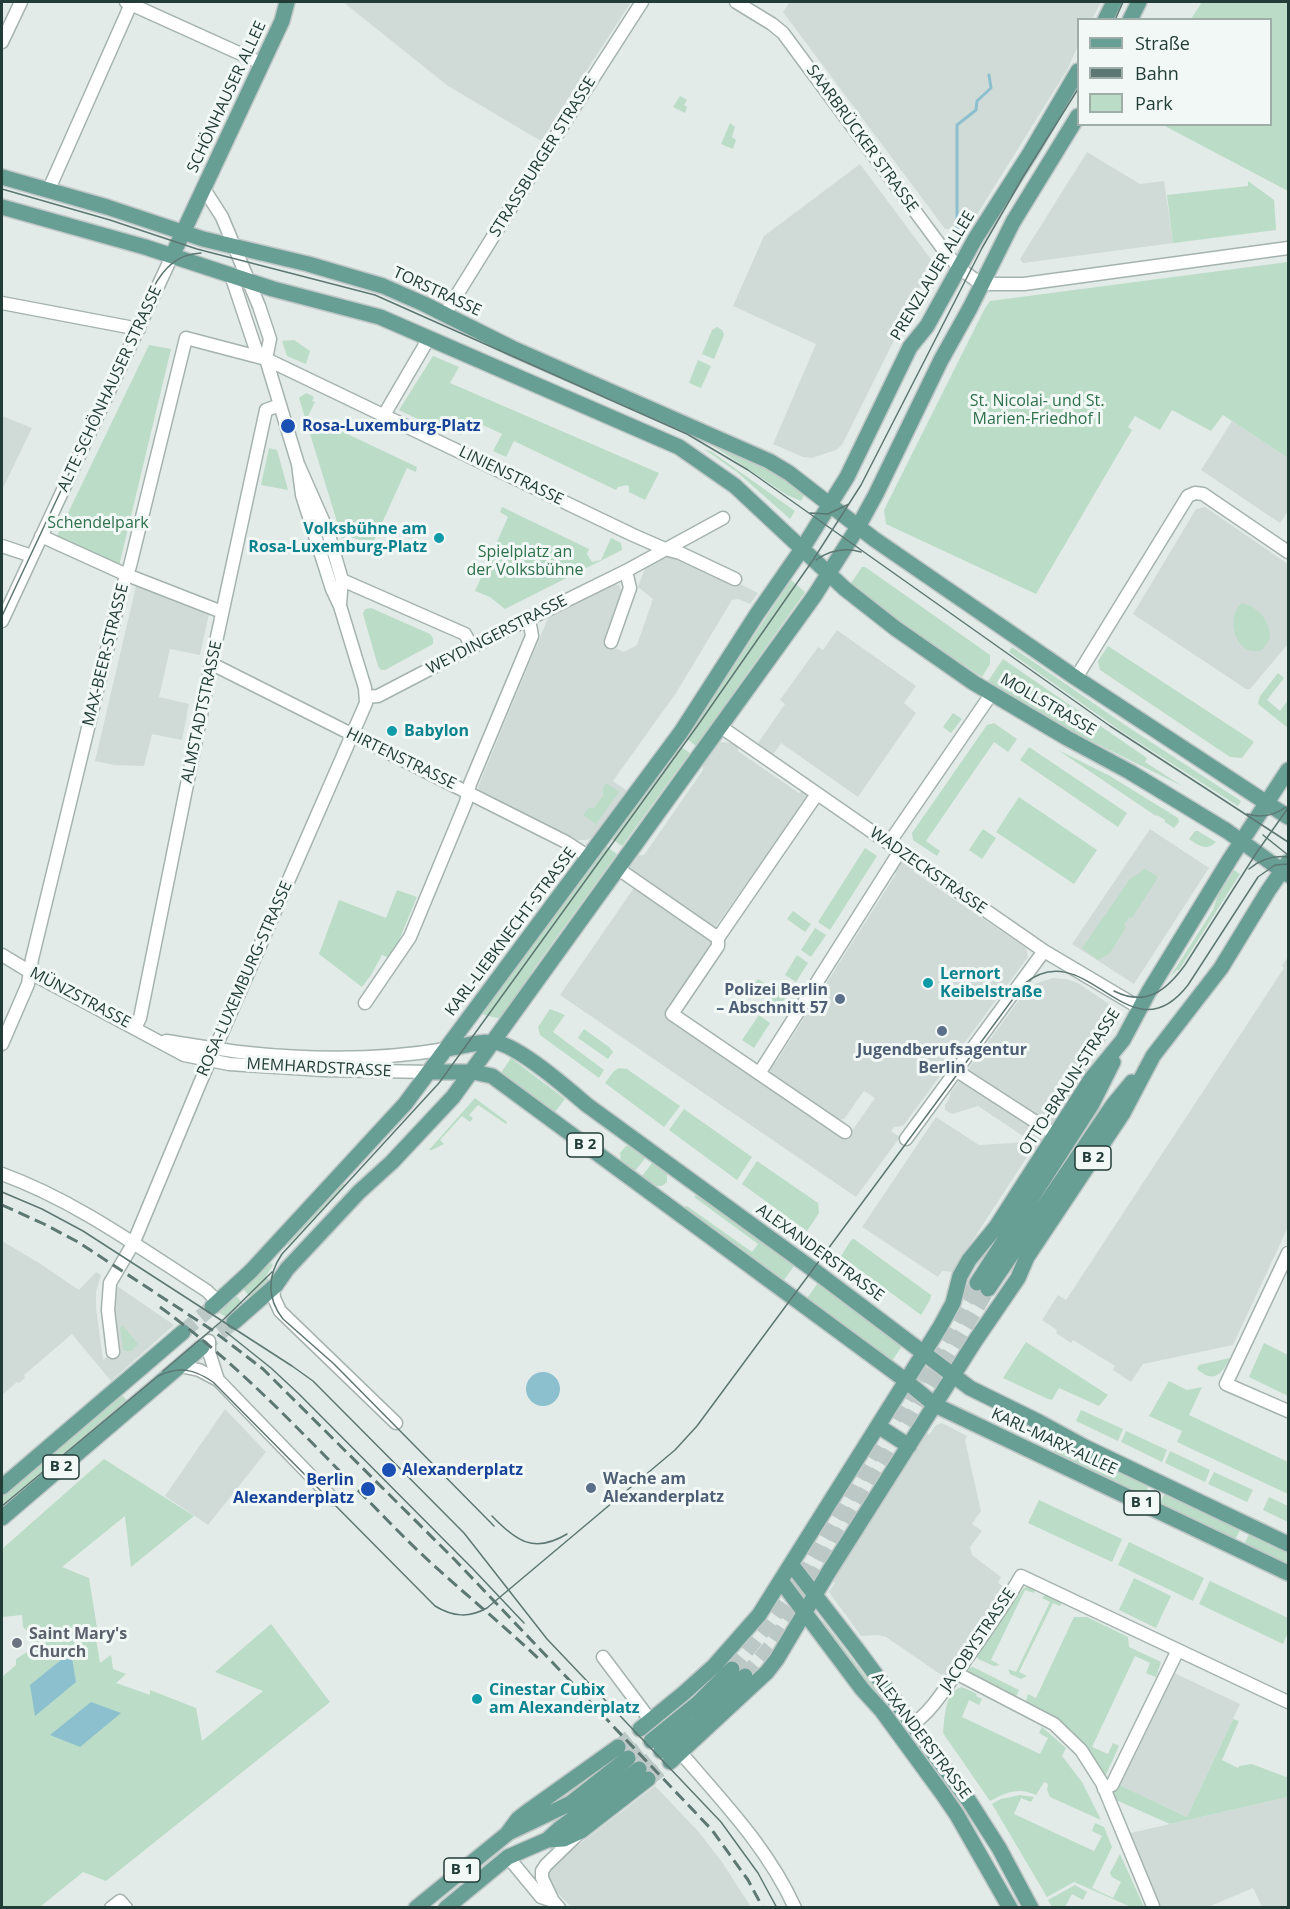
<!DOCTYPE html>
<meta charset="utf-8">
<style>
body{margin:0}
#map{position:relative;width:1290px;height:1909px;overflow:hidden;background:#e2ebe8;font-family:"Open Sans",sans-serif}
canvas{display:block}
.frame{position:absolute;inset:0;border:3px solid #223c37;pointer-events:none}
.legend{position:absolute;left:1077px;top:18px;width:195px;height:108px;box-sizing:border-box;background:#f2f8f5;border:2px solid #9fada9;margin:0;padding:8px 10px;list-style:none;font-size:18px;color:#223c37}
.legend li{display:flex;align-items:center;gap:12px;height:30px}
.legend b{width:30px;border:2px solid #9fada9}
</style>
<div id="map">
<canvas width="1290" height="1909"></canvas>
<div class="frame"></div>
<ul class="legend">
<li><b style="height:8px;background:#689f95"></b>Straße</li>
<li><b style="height:8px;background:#5d7772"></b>Bahn</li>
<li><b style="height:16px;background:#bbdcc6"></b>Park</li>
</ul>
</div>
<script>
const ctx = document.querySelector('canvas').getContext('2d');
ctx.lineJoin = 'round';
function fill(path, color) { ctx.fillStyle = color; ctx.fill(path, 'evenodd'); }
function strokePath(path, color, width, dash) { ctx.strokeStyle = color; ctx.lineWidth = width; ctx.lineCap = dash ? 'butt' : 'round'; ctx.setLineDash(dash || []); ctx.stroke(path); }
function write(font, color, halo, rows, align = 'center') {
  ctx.font = font + ' "Open Sans",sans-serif'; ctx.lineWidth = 6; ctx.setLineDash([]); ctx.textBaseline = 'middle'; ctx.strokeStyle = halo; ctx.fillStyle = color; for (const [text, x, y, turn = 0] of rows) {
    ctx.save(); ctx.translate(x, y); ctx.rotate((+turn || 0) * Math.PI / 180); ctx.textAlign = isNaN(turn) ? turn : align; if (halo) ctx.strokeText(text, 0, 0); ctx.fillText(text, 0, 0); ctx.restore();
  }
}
fill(new Path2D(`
 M343,2H631L541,141L448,86Z
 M790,2H1101L1092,19L1078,20V46L1067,70L968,229H945L783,12Z
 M1087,152L1140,184L1164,181L1173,243L1023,263L1020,259Z
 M860,164L933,262L842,445L836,450L812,458L803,457L773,444L816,344L733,306L764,236Z
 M2,416L32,428L2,490Z
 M1232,421L1288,458V511L1280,523L1201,470Z
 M1205,507L1288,564V644L1250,689H1246L1133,614L1196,509Z
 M669,556L733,586L736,582L758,593L750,604L738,599L732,600L676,693L613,781L626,790V794L601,828L591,838L586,840H576L479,791L478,787L548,618L613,584L619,585L622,593L603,643L624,652L637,645L653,599L638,587L646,566Z
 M136,586L209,614L200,655L170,649L159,697L189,704L182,740L152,734L144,766L114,765L95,761Z
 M837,630L916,686L904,703L916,713L858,797L781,743L772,756L756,746L785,704L780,700L818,647L823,650Z
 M719,742L731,743L738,747V751L799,793L802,791L808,797L716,926L718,929L716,932L635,876L630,867L639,855H644L703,770V765Z
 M1150,829L1209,868L1134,984L1072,944Z
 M904,861L912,865L914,872L1026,948L1028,957L903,1126L894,1127L891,1131L900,1137L856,1197L560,995L636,885L715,942L668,1013L849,1135L875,1098L864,1091L844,1119L839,1120L771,1073L769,1067L771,1063L776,1062L896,874L894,870L898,863Z
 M1288,956V1227L1233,1345L1143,1364L1131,1382L1113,1370L1115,1366L1073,1340L1071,1343L1056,1333L1057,1330L1042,1320L1058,1295L1066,1300L1284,968L1282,966Z
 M1053,978L1066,979L1078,983L1115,1008L1119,1012L1121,1017L1036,1150L1031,1151L952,1272L942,1271L938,1277L862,1227L936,1117L979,1145L1027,1142L1029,1140L978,1106L952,1114L945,1110V1105L949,1099L951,1092L1025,992L1037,983Z
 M2,1241L39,1263L79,1290L96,1272L101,1275L96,1292V1308L103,1360L119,1346L115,1311L117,1286L174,1325L111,1381L72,1334L24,1375L25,1378L19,1383L17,1382L2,1395Z
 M225,1409L266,1452L208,1525L165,1496Z
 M942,1423L967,1436L965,1440L981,1511L972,1524L982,1531L970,1547L972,1555L1001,1577L998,1583L1005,1588L1006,1591L1004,1598L948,1674L943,1676L886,1637L878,1635L861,1636L829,1592L835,1583L831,1580L926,1433L929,1435L936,1425Z
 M1170,1671L1240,1704L1187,1817L1115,1783Z
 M655,1786L698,1831L722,1862L751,1907H571L552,1887L547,1878L548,1873L552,1865Z
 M1288,1797V1907H1262L1253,1888L1208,1907H1158L1126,1834Z`), '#d0dbd7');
fill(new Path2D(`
 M1202,2H1288V191L1163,125L1270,124V20L1191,19Z
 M680,96L687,100L684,105L687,107L685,113L673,107Z
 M730,123L735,127L732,137L736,140L733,149L721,144Z
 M1248,181L1274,200L1276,230L1173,243L1167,195L1248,186Z
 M1288,262V458L1223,415L1211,431L1172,410L1160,430L1135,416L1128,427L1132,430L1036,594L886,524L884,510L984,310L990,301Z
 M717,327L722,330L724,335L714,359L702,354L712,330Z
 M294,340L310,351L306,364L287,356L282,341Z
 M149,345L171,349L119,566L56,538Z
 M433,356L459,367L450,383L659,473L645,500L629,492V487L627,485L618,487L616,490L514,441L506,457L493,451L502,434L470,419L461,435L429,419L426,423L399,410Z
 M698,360L711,366L701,388L689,383Z
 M306,393L314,397L312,401L315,402L306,420L311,428L320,427L322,422L417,467L416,472L407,468L372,545L354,538H342L299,398Z
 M709,443L752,459L780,476L805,494L801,501L787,495Z
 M269,448L277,450L288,490L261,485Z
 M704,449L712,452L795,511L790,519L737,472Z
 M502,507L589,549L587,554L592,562L601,560L611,538L621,543L622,550L505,609L490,597L475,591L508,517L500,512Z
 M862,567H865L878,576L990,655V664L982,677C937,647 891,619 851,583Z
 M791,580L805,592L696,746L686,738Z
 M1242,603C1259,607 1271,622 1270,639L1262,650C1236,659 1224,617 1242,603Z
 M371,608L430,634L433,638V644L385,670H381L378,666L363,614L365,609Z
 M1108,646L1250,739L1254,742L1242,758L1230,757L1100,670L1098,661Z
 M1012,647L1125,725L1241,801L1238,806L1121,731L1009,652Z
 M1003,659L1147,758L1145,762L1182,786L1039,715L988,681Z
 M1278,673L1284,678L1267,700L1280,711L1288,700V728L1258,704L1260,696Z
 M953,713L962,719L951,733L943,727Z
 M994,723L1017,739L1008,752L994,742L926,841L940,851L937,856L913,840L912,833L987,725Z
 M680,746L690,753L622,846L612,839Z
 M1029,747L1127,813L1118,827L1020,760Z
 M1058,750L1110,776L1178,818L1179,822L1174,828L1165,822V820L1157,815L1156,816Z
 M606,783L619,792L596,824L583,815L589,808H594L603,796V788Z
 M1019,797L1097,850L1074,884L996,832Z
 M983,829L996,838L982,859L969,850Z
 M1195,831H1198L1216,842C1206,852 1198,845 1189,839Z
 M606,846L617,854L533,970L522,990L501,1019L481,1014Z
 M865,848L877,856L830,930L818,922Z
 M1145,869L1157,876V879L1132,918L1129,917L1124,925L1126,927L1110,953L1098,960L1082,948L1130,879Z
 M1234,870L1240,874L1179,970H1177L1170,977L1213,910L1218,895Z
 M397,890L417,897L394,952L390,958L382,955L371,975L362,987L319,954L339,900L386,918Z
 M793,911L811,924L805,932L787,919Z
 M815,928L826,935L811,957L801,950Z
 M797,955L808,963L796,982L785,975Z
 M758,979L774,989L768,998L752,987Z
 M781,981L792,988L773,1016L763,1010Z
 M550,1009L565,1015L553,1032L604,1070L599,1078L540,1035L538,1027Z
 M759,1015L770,1023L754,1048L742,1040Z
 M584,1029L609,1047L613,1052L608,1059L578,1038Z
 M511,1058L565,1099L555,1112L501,1073Z
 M619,1068L627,1069L680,1106L664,1127L605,1083L614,1071Z
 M475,1098L507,1122L506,1124L478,1105L469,1115L473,1118L470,1122L462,1116L440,1140L444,1144L432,1150H429Z
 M684,1109L752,1157L737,1180L669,1130Z
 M626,1146H632L646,1157L635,1171L621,1161L620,1153Z
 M757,1161L818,1203L819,1213L807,1231L742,1184Z
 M653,1162L667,1174V1182L662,1186H655L642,1176Z
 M343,1183L345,1185L288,1245L285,1242L301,1225L310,1221V1218Z
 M697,1194L794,1266L784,1280L684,1207L687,1206L752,1252L758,1244L694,1197Z
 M854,1239L931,1295L930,1300L921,1315L841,1256L851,1240Z
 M268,1260L273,1265L266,1276L269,1280L251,1299L242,1287Z
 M818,1283L902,1346L892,1361L807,1298Z
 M235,1294L244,1305L228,1318L216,1311Z
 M123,1326L138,1344L131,1351H125L123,1348L120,1328Z
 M1026,1342L1108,1395L1099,1406L1059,1388L1052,1400L1048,1399L1003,1378Z
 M1264,1343L1288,1355V1396L1249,1377Z
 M1230,1358C1222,1374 1214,1384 1197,1369L1199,1365Z
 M1169,1381L1187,1390L1202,1387L1189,1415L1288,1462V1494L1177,1442L1182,1431L1149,1416Z
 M120,1393L129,1403L2,1512V1494Z
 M1081,1410L1123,1429L1118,1441L1076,1421Z
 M1126,1431L1167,1450L1162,1462L1121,1442Z
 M1059,1442L1149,1485L1144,1497L1053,1455Z
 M1170,1451L1210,1470L1205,1482L1165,1463Z
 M104,1459L194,1516L131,1567L125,1516L62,1567L89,1578L97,1628L94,1627L100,1663L111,1655L113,1669L126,1674L116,1683L150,1695V1690L196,1708L202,1741L263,1691L215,1672L271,1624L330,1702L106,1881L83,1872L40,1907H2V1677L16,1665V1659L30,1650L33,1643V1637L23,1627L22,1615L2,1617V1549Z
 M1214,1472L1253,1490L1247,1502L1208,1484Z
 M1165,1493L1241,1528L1235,1540L1159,1505Z
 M1269,1497L1288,1506V1522L1263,1510Z
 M1039,1500L1122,1539L1112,1562L1028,1523Z
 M1250,1532L1288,1551V1566L1244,1545Z
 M1129,1542L1204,1578L1193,1601L1118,1565Z
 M1134,1578L1171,1596L1156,1628L1119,1610Z
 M1210,1581L1288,1618V1632L1283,1644L1199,1604Z
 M1030,1586L1035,1588L1034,1593L1025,1590L991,1660L1000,1665L994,1666L978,1659L976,1654L1024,1588Z
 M1046,1594L1062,1603L1060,1606L1053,1603L1019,1672L1027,1676L1021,1679L1010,1674L1008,1669L1016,1672L1050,1602L1042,1598Z
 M1074,1617H1087L1128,1637L1129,1647L1161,1662L1156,1677L1146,1673L1150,1663L1135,1656L1092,1747L1108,1754L1113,1743L1119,1746L1105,1777L1088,1750L1070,1731L1026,1701L1028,1694L1036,1698Z
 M823,1621L869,1681L886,1697L947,1782L944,1781L883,1699L862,1679L828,1631L821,1625Z
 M973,1667L1019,1690L1017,1695L1014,1696L965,1672L966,1668Z
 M962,1687L977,1694L976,1696L982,1699L979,1705L969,1700L962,1717L1040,1754L1048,1738L1039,1733L1042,1727L1066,1748L1062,1756L1082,1782L1101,1820L1050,1797L1047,1790L1048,1784L1044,1782L1036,1795C1019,1787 1007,1792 990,1801L943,1733C945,1718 944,1691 962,1687Z
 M1233,1719L1239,1721L1222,1760L1238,1768L1239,1766L1252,1764L1286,1777L1288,1775V1797L1170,1824L1116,1800L1112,1790L1115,1783L1187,1817Z
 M1020,1795L1034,1797L1031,1802L1021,1798L1014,1814L1094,1851L1102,1836L1092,1831L1095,1823L1104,1827L1112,1847L1092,1888L1113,1898L1121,1882L1112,1877L1110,1873L1120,1854L1144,1907H1131L1074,1882L1047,1897L992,1804L1001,1799Z
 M1075,1885L1087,1892L1083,1900L1072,1894L1065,1907H1052L1048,1900Z`), '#bbdcc6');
fill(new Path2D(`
 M526 1389a17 17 0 1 1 34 0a17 17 0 1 1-34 0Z
 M71,1652L76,1682L35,1716L30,1685Z
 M91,1702L121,1713L80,1747L50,1735Z`), '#8cc0cf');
strokePath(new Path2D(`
 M957,233V125L976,110L977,101L991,88L989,75`), '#8cc0cf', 3);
strokePath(new Path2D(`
 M183,1332L212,1307
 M202,1347L234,1322
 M732,1669L770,1622L801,1579L867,1463L977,1283
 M745,1676L771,1646L793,1614L988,1289
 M618,1747L640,1729
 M628,1758L651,1741
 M639,1769L661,1751
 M648,1779L670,1762`), '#bcc8c5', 15, [15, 8]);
const minor = new Path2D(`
 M126,2L261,63
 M736,2L772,24L783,33L943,249L959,268L981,284H1024L1288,248
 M2,42L21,2
 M49,189L131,4
 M204,189L222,217L259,306L270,339L266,359L280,405L298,464L328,532L342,580L340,604
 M231,275L256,350L265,358
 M2,303L139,329
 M445,314L543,156L642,2
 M384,415L429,338
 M41,536L127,575L222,612
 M2,546L32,556
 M342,580L465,634L472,647
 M2,621L172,256
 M611,642L630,588L626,571
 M211,665L218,667L566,842L589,857
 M1076,678L1188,496L1195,493L1203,494L1288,552
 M366,697L378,696L472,647L626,571L723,518
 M721,727L1044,951L1140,1008
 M817,794L718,938V946L672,1014L845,1132
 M889,843L992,693
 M617,868L718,938
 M2,955L40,978L184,1055L229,1064L324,1070L429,1072
 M365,1003L410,937L466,802L470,784L532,636L529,619
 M135,1028L140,1018L211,665L266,410L280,405
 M166,1041C194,1045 221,1050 248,1053C314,1060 381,1060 446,1049
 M2,1044L28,984L32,959L122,588L130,566L186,338L266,359L633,535L665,549L680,553L735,579
 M957,1071L1056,1135
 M760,1072L900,851
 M906,1139L1044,951
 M2,1174C76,1201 140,1248 207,1291L218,1302
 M1288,1253L1226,1384L1288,1411
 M273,1287L274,1298L280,1311L396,1423
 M209,1341V1352L218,1380
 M113,1352L108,1310L110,1283L133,1244L200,1083L366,703L365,688L340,606L332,589L302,495L298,464
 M180,1366L199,1370L218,1380L333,1499
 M603,1657L651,1721
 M956,1673L1054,1724L1081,1750L1102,1783L1153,1906
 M913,1724C933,1710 945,1688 960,1668C981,1638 1003,1608 1021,1576L1288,1702
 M681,1753C723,1802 768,1848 795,1908
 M1104,1789L1112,1785L1178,1650
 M508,1857L541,1897L553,1901
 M111,1908L120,1901L126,1908
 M559,1908L553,1901L542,1878V1871L546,1865L577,1835`);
const major = new Path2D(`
 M1105,20L1114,2
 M1130,20L1139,2
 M2,177L107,207L203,239L308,264L383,286L424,304L512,348L769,461L789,473L874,539L1076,678L1288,817
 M2,207L145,247L273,289L380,317L679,447L735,486L844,588L895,628L974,683L1067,738L1130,772L1227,831L1288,875
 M172,256L282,21L287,2
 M446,1049C461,1047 478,1041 493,1042C516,1043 568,1089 587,1105L811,1268L970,1388L1039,1422L1083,1446L1288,1544
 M429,1072H473L492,1076L901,1377L935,1405L1288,1573
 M977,1283L1092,1104L1113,1062
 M988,1289L1113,1105L1132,1082
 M212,1307L251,1271L405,1104L681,732L757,614L802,549L847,477L910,347L927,326L975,239L1030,153L1078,71
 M234,1322L276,1285L287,1269L359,1192L392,1162L453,1097L815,595L858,527L876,494L941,360L970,308L1013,222L1078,116
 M878,1426L909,1446
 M2,1487L183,1332
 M2,1518L202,1347
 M791,1564L856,1648L969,1801L999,1848L1031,1908
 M781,1581L862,1689L882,1711L942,1793L957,1815L1010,1908
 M640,1729L684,1693L714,1666L759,1615L940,1327L953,1303L960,1276L969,1260L996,1227L1091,1079L1123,1040L1148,993L1230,859L1288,770
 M651,1741L698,1703L732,1669
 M661,1751L696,1724L745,1676
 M670,1762L767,1672L777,1659L828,1573L975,1341L1018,1278L1027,1257L1123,1113L1153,1056L1221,968L1268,891L1288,862
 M510,1832L571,1803L628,1758
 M547,1840L559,1829L639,1769
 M416,1908L507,1834L518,1819L531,1809L618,1747
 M446,1908L508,1857L547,1840L564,1839L581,1831L648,1779`);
strokePath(minor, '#a5b3af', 15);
strokePath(major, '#c1c8c7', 18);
strokePath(minor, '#fff', 12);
strokePath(major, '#689f95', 15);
strokePath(new Path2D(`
 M1115,20L1123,2
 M2,189L110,220L197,249L375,295L687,434L748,470L1110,726L1288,842
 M810,513L828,514L849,504
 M816,560C830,550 844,547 861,552
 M2,616L103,401L153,288C164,268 177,254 201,253
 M1247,814C1261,818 1274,816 1286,807
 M1263,835L1288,855
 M1249,869C1261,859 1273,855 1288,857
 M1114,991C1146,1007 1166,991 1185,965L1257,852L1288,808
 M2,1192L42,1209L83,1231L292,1366L313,1381L464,1533L547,1639L721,1822L758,1873L777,1908
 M226,1332L271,1368L299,1394L473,1569L524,1623
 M163,1371L224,1319L272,1272
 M2,1506L158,1376C179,1366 194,1369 213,1382L435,1606C453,1617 469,1618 487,1608L675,1450L697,1426L1024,984C1087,932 1129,1061 1188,985L1258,877L1275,865L1288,864
 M492,1516C516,1541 534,1554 567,1534
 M494,1526L334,1364L283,1319C267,1299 267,1276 282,1254L439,1083L698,725L813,560L861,485L982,248L1023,177L1078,89`), '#5d7772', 1.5);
strokePath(new Path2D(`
 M2,1205L44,1224L78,1242L212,1330L263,1369L455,1560L712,1830L748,1880L763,1908
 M160,1307C251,1373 326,1459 405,1538C448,1581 496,1618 540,1660`), '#5d7772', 3, [12, 6]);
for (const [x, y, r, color] of [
 [288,426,8,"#1a4fb4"],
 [439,538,6,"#0f9aa8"],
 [392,731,6,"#0f9aa8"],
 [928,983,6,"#0f9aa8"],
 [840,999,6,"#5c6f8a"],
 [942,1031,6,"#5c6f8a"],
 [389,1470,8,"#1a4fb4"],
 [591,1488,6,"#5c6f8a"],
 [368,1489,8,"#1a4fb4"],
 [17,1643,6,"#6b7280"],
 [477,1699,6,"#0f9aa8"]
]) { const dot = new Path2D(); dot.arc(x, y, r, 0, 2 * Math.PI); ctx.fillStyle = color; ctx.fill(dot); strokePath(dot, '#f2f8f5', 2); }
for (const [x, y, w] of [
 [585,1145,36],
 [1093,1158,36],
 [61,1467,36],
 [1142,1503,36],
 [462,1870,36]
]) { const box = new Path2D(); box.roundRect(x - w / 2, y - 12, w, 24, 4.5); ctx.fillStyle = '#f2f8f5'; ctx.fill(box); strokePath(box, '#223c37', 1.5); }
write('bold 15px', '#223c37', null, [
 ["B 2",585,1145],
 ["B 2",1093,1158],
 ["B 2",61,1467],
 ["B 1",1142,1503],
 ["B 1",462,1870]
]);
write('16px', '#223c37', '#f2f8f5', [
 ["SCHÖNHAUSER ALLEE",227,97,-65],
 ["SAARBRÜCKER STRASSE",862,139,54],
 ["STRASSBURGER STRASSE",543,157,-58],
 ["PRENZLAUER ALLEE",933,276,-59],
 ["TORSTRASSE",437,292,25],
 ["ALTE SCHÖNHAUSER STRASSE",110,389,-65],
 ["LINIENSTRASSE",511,476,26],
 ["WEYDINGERSTRASSE",497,635,-27],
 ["MAX-BEER-STRASSE",106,655,-76],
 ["MOLLSTRASSE",1048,705,30],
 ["ALMSTADTSTRASSE",202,712,-78],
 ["HIRTENSTRASSE",401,759,26],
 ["WADZECKSTRASSE",928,871,35],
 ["KARL-LIEBKNECHT-STRASSE",511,932,-53],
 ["ROSA-LUXEMBURG-STRASSE",245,979,-66],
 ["MÜNZSTRASSE",80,998,28],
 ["MEMHARDSTRASSE",319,1068,3],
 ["OTTO-BRAUN-STRASSE",1070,1082,-57],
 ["ALEXANDERSTRASSE",820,1253,36],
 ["KARL-MARX-ALLEE",1054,1442,25],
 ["JACOBYSTRASSE",978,1640,-56],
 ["ALEXANDERSTRASSE",921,1736,53]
]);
write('16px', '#2e714c', '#f2f8f5', [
 ["St. Nicolai- und St.",1037,401],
 ["Marien-Friedhof I",1037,419],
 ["Schendelpark",98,523],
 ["Spielplatz an",525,552],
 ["der Volksbühne",525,570]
]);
write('bold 16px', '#164399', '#f2f8f5', [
 ["Rosa-Luxemburg-Platz",302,426],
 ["Alexanderplatz",402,1470],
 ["Berlin",354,1480,"right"],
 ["Alexanderplatz",354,1498,"right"]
], 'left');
write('bold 16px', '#0d838f', '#f2f8f5', [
 ["Volksbühne am",427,529,"right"],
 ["Rosa-Luxemburg-Platz",427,547,"right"],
 ["Babylon",404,731],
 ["Lernort",940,974],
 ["Keibelstraße",940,992],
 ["Cinestar Cubix",489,1690],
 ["am Alexanderplatz",489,1708]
], 'left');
write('bold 16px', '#4e5e75', '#f2f8f5', [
 ["Polizei Berlin",828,990],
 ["– Abschnitt 57",828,1008],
 ["Jugendberufsagentur",942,1050,"center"],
 ["Berlin",942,1068,"center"],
 ["Wache am",603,1479,"left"],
 ["Alexanderplatz",603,1497,"left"]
], 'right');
write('bold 16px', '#5b616d', '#f2f8f5', [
 ["Saint Mary's",29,1634],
 ["Church",29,1652]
], 'left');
</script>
